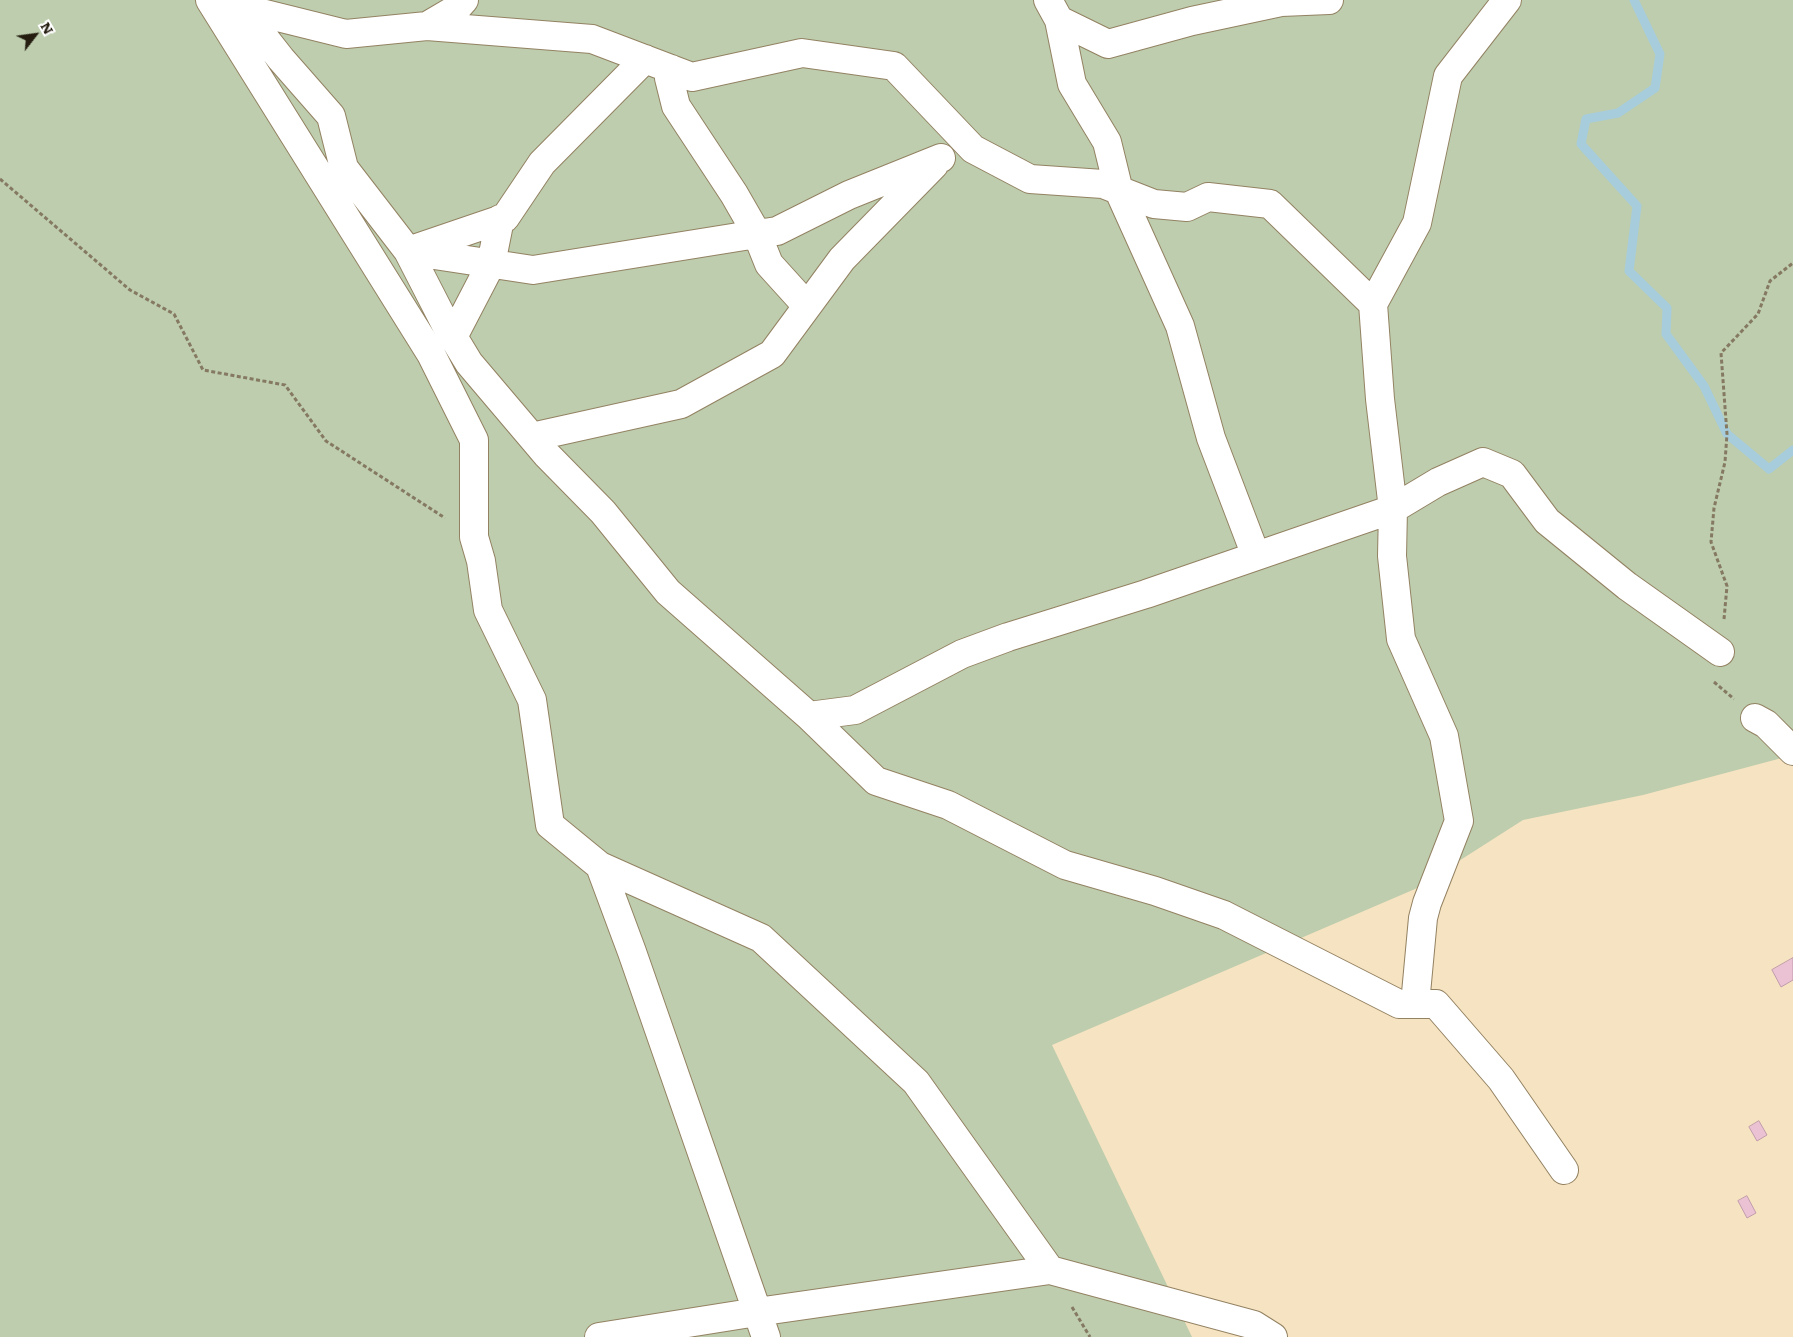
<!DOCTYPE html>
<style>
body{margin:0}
#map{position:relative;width:1793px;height:1337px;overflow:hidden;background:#f6e3c1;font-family:Literata,serif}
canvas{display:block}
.north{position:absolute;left:10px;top:10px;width:50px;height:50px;-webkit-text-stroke:4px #fff;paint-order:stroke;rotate:60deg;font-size:14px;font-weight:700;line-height:20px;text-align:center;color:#241d10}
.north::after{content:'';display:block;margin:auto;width:18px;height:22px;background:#241d10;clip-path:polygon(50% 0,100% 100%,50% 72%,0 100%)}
</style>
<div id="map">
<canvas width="1793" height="1337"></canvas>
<div class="north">N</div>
</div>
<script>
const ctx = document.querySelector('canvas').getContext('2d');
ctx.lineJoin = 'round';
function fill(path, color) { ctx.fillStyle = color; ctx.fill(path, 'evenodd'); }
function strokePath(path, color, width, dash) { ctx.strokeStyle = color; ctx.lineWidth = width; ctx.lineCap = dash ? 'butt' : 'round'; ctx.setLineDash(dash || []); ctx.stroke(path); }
fill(new Path2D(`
 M0,0H1793V755L1643,795L1523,820L1415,889L1052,1045L1192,1337H0Z`), '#bdcdae');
strokePath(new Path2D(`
 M1634,0L1660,54L1655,88L1618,113L1586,119L1581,144L1637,206L1629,271L1667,308L1666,334L1704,386L1727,434L1769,469L1793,450`), '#a7cddc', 9);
const building = new Path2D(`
 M1793,958V980L1781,987L1772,970Z
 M1759,1121L1767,1135L1757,1141L1749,1127Z
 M1747,1196L1756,1213L1747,1218L1738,1201Z`);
fill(building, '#eac2d3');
strokePath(building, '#c19cab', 1);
const street = new Path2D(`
 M210,0L431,354L474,440V537L481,561L488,610L532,700L550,825L600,866L761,938L916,1082L1050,1270L1254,1325L1273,1337
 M1048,0L1059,20L1072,84L1107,142L1119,191L1180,326L1211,438L1256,556
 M234,8H241L346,34L427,26L592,39L692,77L802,53L894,66L973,149L1030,179L1103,184L1154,204L1187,207L1208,197L1270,204L1373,304L1417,223L1448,76L1507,0
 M241,8L281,59L331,116L344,168L408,251L446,325L469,363L547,455L603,512L668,592L809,716L855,710L962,654L1008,637L1146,594L1393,509L1380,399L1373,304
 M1059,20L1108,44L1192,21L1281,2L1329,0
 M427,26L456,9L464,0
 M671,69L669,78L676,106L734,194L757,234L769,264L807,306
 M411,250L505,218L542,163L645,59
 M408,251L533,270L757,234L777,231L849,195L941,158
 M453,337L491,264L500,219
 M532,437L681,404L772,354L842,259L934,165
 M809,716L876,781L948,805L1065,865L1155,891L1224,915L1399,1004H1436L1501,1079L1564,1170
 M1755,718L1766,724L1793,751
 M600,866L632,952L766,1337
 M1415,1004L1423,918L1427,903L1459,821L1444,736L1401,639L1392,556L1393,509L1438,482L1483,462L1512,474L1547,521L1627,586L1720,652
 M599,1337L757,1312L1050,1270`);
strokePath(street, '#938262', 30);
strokePath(new Path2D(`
 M0,179L130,290L174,314L203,370L285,385L326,441L445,518
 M1724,619L1727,586L1711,542L1714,508L1725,462L1727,434L1721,353L1758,314L1770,281L1793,263
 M1714,682L1734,699
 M1072,1307L1090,1337`), '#857962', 3, [4, 2.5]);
strokePath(street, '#fff', 28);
</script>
